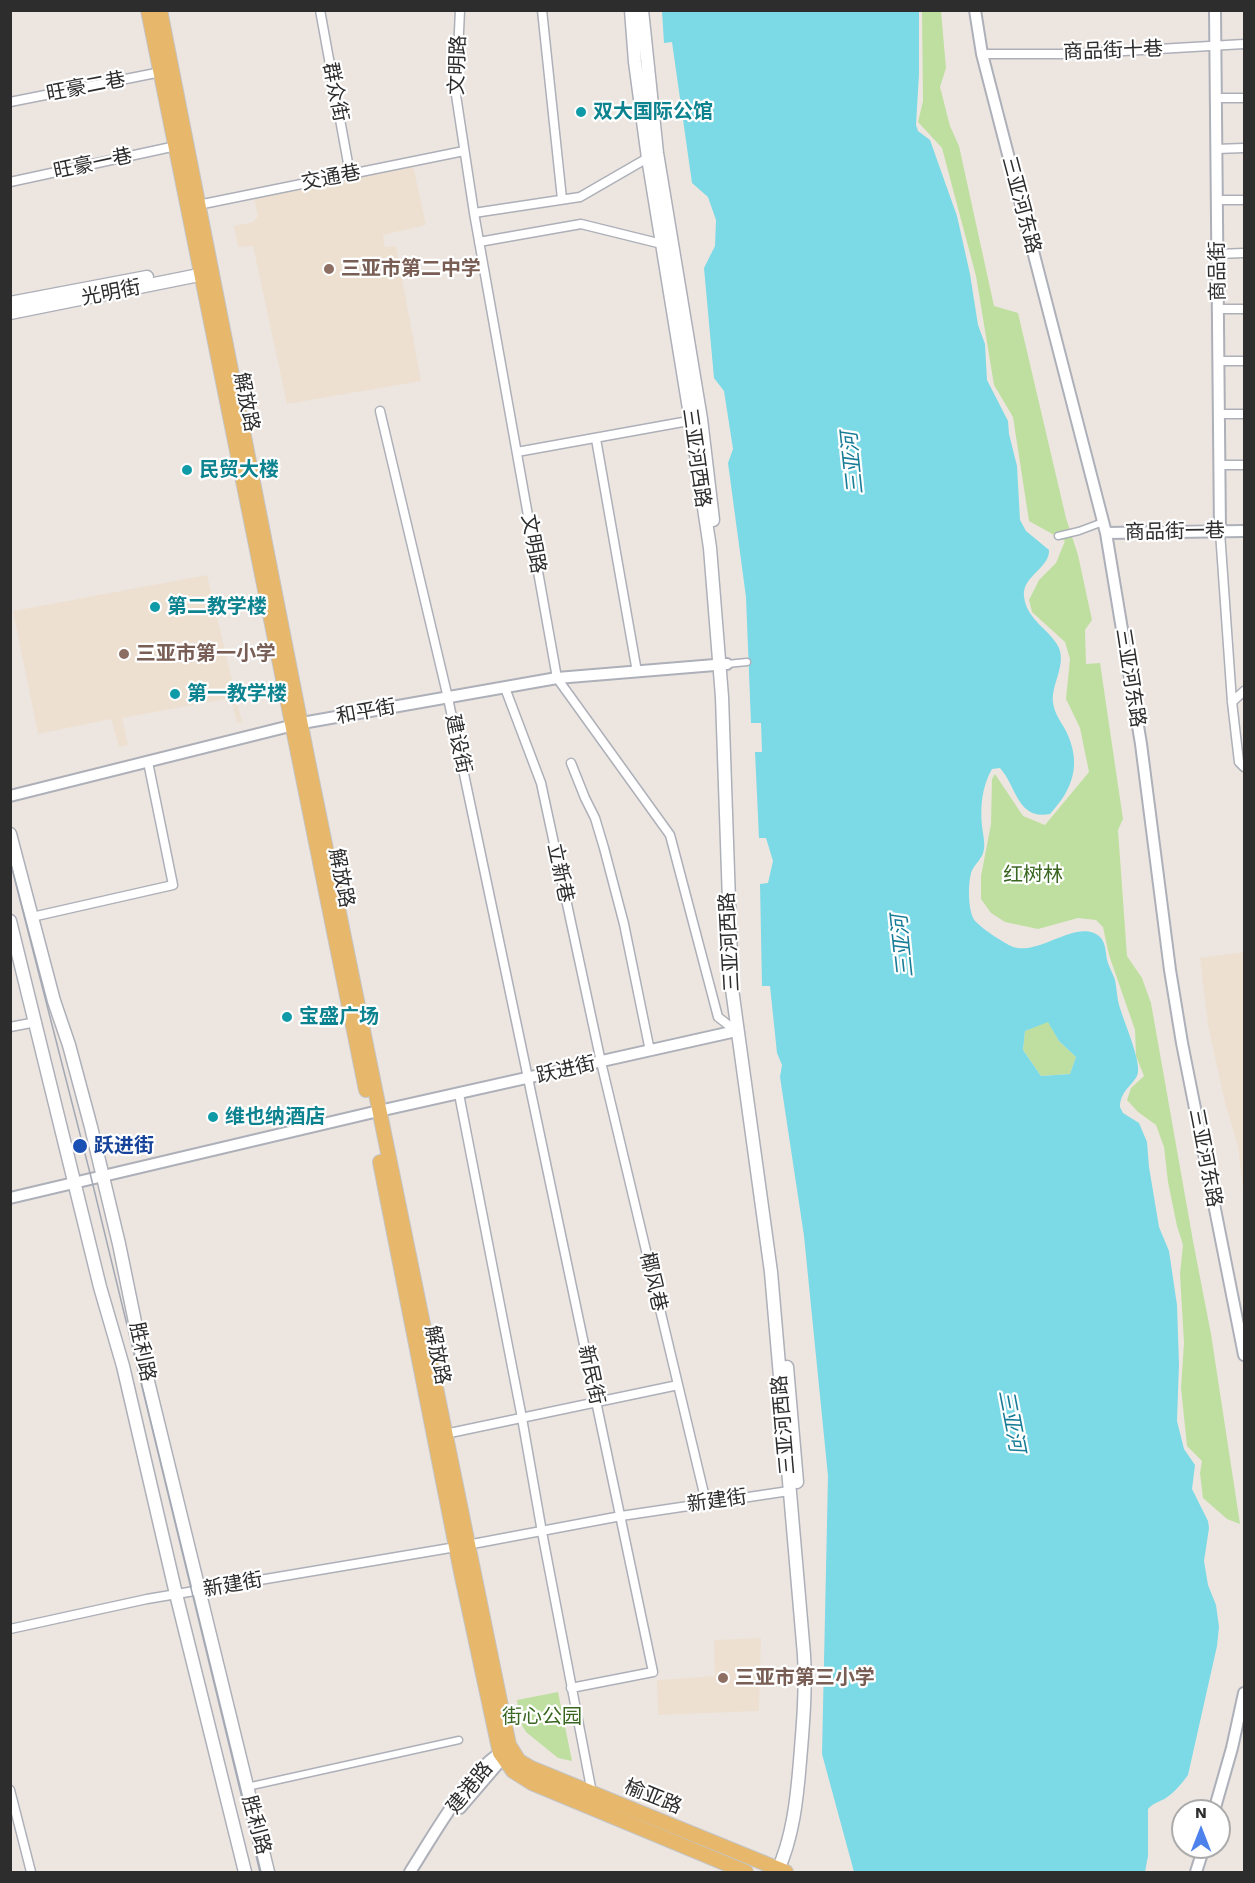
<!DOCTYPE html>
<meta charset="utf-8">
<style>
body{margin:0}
#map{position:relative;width:1255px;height:1883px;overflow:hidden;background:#ede6e0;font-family:"Work Sans",sans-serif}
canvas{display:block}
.frame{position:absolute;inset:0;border:12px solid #2d2d2d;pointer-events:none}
.north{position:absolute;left:1171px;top:1799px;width:60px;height:60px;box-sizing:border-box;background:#fff;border:2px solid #ababab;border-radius:50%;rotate:0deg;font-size:16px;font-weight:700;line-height:24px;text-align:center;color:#2d2d2d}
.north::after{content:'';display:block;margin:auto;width:21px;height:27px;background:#4d82ed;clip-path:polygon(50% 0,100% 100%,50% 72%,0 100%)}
</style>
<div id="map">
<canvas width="1255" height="1883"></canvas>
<div class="frame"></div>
<div class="north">N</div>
</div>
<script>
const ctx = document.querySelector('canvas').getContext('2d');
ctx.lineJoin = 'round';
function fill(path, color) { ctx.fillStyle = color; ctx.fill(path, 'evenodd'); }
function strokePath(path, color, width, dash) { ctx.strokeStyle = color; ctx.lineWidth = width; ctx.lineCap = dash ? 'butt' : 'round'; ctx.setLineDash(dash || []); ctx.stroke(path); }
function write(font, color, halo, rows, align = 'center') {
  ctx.font = font + ' "Work Sans","Noto Sans SC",sans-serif'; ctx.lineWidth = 4.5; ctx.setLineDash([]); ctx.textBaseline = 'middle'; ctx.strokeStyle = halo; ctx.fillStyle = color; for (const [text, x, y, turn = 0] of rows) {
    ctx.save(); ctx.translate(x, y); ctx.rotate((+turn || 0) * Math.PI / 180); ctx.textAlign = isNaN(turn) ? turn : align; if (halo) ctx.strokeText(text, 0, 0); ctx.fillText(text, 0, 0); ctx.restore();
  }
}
fill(new Path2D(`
 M413,165L426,225L383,235L385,247L396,246L421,381L287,404L253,246L238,247L234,226L253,222L258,216L254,198Z
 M207,575L242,722L237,723L231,698L122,718L128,745L119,747L111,719L38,734L13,611Z
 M1244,952V1200L1238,1146L1225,1103L1208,1025L1200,958Z
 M761,1638L759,1711L658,1715L657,1680L715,1676L714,1640Z`), '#ede0d1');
fill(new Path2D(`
 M922,11H941L946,68L940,87L950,126L959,146L994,306L1018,313L1066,518L1078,555L1092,620L1085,630L1086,664L1100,663L1123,819L1118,830L1127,956L1142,978L1151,1003L1193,1241L1211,1334L1240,1524L1227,1519L1203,1498L1200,1473L1202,1461L1187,1446L1181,1388L1184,1343L1180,1274L1183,1245L1177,1226L1168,1182L1164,1147L1156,1125L1138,1112L1127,1100L1131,1088L1144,1076L1136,1056L1135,1030L1109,955L1103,927L1096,920L1078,918L1038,929L1005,922L991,913L981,899V876L991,824L992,779L995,774L1023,816L1045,825L1089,772L1080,728L1066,699L1070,659L1065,642L1032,612L1029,600L1039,580L1056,563L1065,541L1029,521L1013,417L994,385L976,276L942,148L918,122L923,101Z
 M1048,1021L1059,1041L1076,1057L1070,1074L1041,1076L1023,1050L1025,1031Z
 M558,1692L572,1761L558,1758L526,1732L520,1722L517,1700Z`), '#bfdfa1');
fill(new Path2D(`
 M662,11H919V74L916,125L918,131L930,140L957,216L970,274L978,325L985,344L987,380L1008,421L1009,434L1017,466L1020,520L1026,531L1049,550C1050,568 1022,576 1024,596C1026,620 1050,629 1059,648C1066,666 1051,685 1053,702C1054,713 1061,722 1066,731C1082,764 1073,789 1050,814C1017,820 1017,787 1000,768L992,769C982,786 980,807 982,826C983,834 985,842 984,849C983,859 974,864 971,873C968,884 968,907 973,918C977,926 1004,943 1013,947C1040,956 1078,917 1100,937C1107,944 1105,955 1108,963C1110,969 1113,974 1115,980C1117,990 1117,1001 1121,1011C1125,1024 1140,1059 1138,1072C1137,1083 1120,1089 1120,1107L1123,1113L1139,1123L1147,1142L1149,1167L1159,1227L1169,1251L1177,1305L1179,1364L1177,1421L1184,1449L1195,1465L1192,1489L1208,1521L1209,1528L1204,1561L1208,1585L1216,1605L1219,1627L1217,1646L1188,1775C1182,1783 1175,1792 1166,1798C1159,1802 1153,1803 1148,1809V1856L1145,1872H854L822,1754L828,1476L804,1236L780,1077L782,1065L777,1053L770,986H762L760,884L768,883L773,861L766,838H759L755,752H762L761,723H751L746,597L728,463L733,449L724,391L714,378L704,268L715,246L716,220L708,197L692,183L672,42L664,43ZM1048,1022L1059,1041L1076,1057L1070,1074L1041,1076L1023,1050L1025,1031Z`), '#7cd9e6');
const pedestrian = new Path2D(`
 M1058,536L1079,531L1103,522
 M727,664L747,662
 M247,1787L459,1740`);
const minor = new Path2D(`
 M320,10L350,174
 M460,10L456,95L474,213L557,678L670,835L718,1017L736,1031
 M542,10L562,199
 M982,54H1073L1244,44
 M1216,98H1244
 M10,102L161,72
 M1216,149L1244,148
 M10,182L176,146
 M1217,200H1244
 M198,205L464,151
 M474,213L580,197L651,156
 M479,242L581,224L666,245
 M1218,254L1244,253
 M1218,309H1244
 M1219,361H1244
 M380,411L448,698L653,1672L571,1688
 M1220,414H1244
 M596,439L637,672
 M517,452L694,420
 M1220,465H1244
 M1220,532L1232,702L1239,762L1244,767
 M505,688L541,783L601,1062L706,1502
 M1232,702L1244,691
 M571,763L585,798L595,818L604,848L624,924L650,1051
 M32,917L173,885L148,762
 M10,1027L36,1022
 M459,1094L522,1418L542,1532L592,1793
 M445,1434L678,1385
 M467,1545L621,1516L789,1491
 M10,1629L147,1599L456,1547
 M10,1790L31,1872`);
const tertiary = new Path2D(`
 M975,10L982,54L1106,533L1141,744L1170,970L1182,1043L1244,1355
 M1215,10L1220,532
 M1106,533L1244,531
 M10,796L302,723L557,678L727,664
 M10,1198L370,1113L736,1031
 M460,1808L508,1752
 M1214,1811L1232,1748L1244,1693
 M410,1872C429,1843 473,1763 505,1751
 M1196,1872L1204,1847`);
const secondary = new Path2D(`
 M631,10L635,62L648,158L691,421L710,548L722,697L732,989L771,1272L804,1655C806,1691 803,1725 800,1761C797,1798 793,1838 777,1872
 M642,10L657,153L701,419L713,520
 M10,303L147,277
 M10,313L209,273
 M10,834L54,1001L69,1045L91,1127L119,1244L143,1361L268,1872
 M10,921L100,1287L123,1366L176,1594L245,1872
 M787,1367L797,1482`);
const primary = new Path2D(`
 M148,10C222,370 291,731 366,1090
 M160,10L308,761L509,1745L519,1761L531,1768L786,1872
 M380,1162L461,1572L500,1753L513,1771L532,1783L746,1872`);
strokePath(pedestrian, '#adb0b8', 9);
strokePath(minor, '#adb0b8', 11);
strokePath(tertiary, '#adb0b8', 14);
strokePath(secondary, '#adb0b8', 15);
strokePath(primary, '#c4c4c4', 16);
strokePath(pedestrian, '#fff', 6);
strokePath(minor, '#fff', 8);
strokePath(tertiary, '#fff', 10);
strokePath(secondary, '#fff', 12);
strokePath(primary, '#e7b86b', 14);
strokePath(new Path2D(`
 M10,861L91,1177L260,1872`), '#a3a8b5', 1.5);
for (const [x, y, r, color] of [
 [581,112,6,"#0f9aa8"],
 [329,269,6,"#8d6e63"],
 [187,470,6,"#0f9aa8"],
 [155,607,6,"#0f9aa8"],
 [124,654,6,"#8d6e63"],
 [175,694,6,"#0f9aa8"],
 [287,1017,6,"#0f9aa8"],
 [213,1117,6,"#0f9aa8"],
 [80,1146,8,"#1a4fb4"],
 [723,1678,6,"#8d6e63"]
]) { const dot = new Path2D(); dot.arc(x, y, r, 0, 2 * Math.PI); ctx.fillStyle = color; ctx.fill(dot); strokePath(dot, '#fff', 2); }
write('20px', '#2d2d2d', '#fff', [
 ["商品街十巷",1113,51,-2],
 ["文明路",458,65,-88],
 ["旺豪二巷",86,87,-11],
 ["群众街",335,92,79],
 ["旺豪一巷",93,164,-12],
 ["交通巷",331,178,-11],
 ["三亚河东路",1021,205,75],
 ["商品街",1218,271,-91],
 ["光明街",111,293,-11],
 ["解放路",246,402,79],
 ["三亚河西路",696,458,82],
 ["商品街一巷",1175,532,-1],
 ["文明路",533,544,80],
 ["三亚河东路",1130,678,81],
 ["和平街",366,712,-10],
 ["建设街",458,744,78],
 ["立新巷",560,873,78],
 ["解放路",341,878,79],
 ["三亚河西路",730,942,-93],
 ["跃进街",566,1070,-13],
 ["三亚河东路",1205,1158,79],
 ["椰风巷",653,1282,77],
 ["胜利路",142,1352,78],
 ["解放路",437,1355,79],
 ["新民街",591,1375,78],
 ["三亚河西路",784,1425,-95],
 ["新建街",717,1501,-8],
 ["新建街",233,1585,-10],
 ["建港路",470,1788,-51],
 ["榆亚路",653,1797,22],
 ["胜利路",256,1825,75]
]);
write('bold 20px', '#0d838f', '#fff', [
 ["双大国际公馆",593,112],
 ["民贸大楼",199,470],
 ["第二教学楼",167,607],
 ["第一教学楼",187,694],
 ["宝盛广场",299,1017],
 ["维也纳酒店",225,1117]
], 'left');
write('bold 20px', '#785e54', '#fff', [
 ["三亚市第二中学",341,269],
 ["三亚市第一小学",136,654],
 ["三亚市第三小学",735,1678]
], 'left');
write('20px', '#396621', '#fff', [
 ["红树林",1033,875],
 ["街心公园",542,1717]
]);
write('bold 20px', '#164399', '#fff', [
 ["跃进街",94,1146]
], 'left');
write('italic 21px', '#187c96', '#fff', [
 ["三亚河",853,463,-96],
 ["三亚河",903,946,-96],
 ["三亚河",1011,1421,79]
]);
</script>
